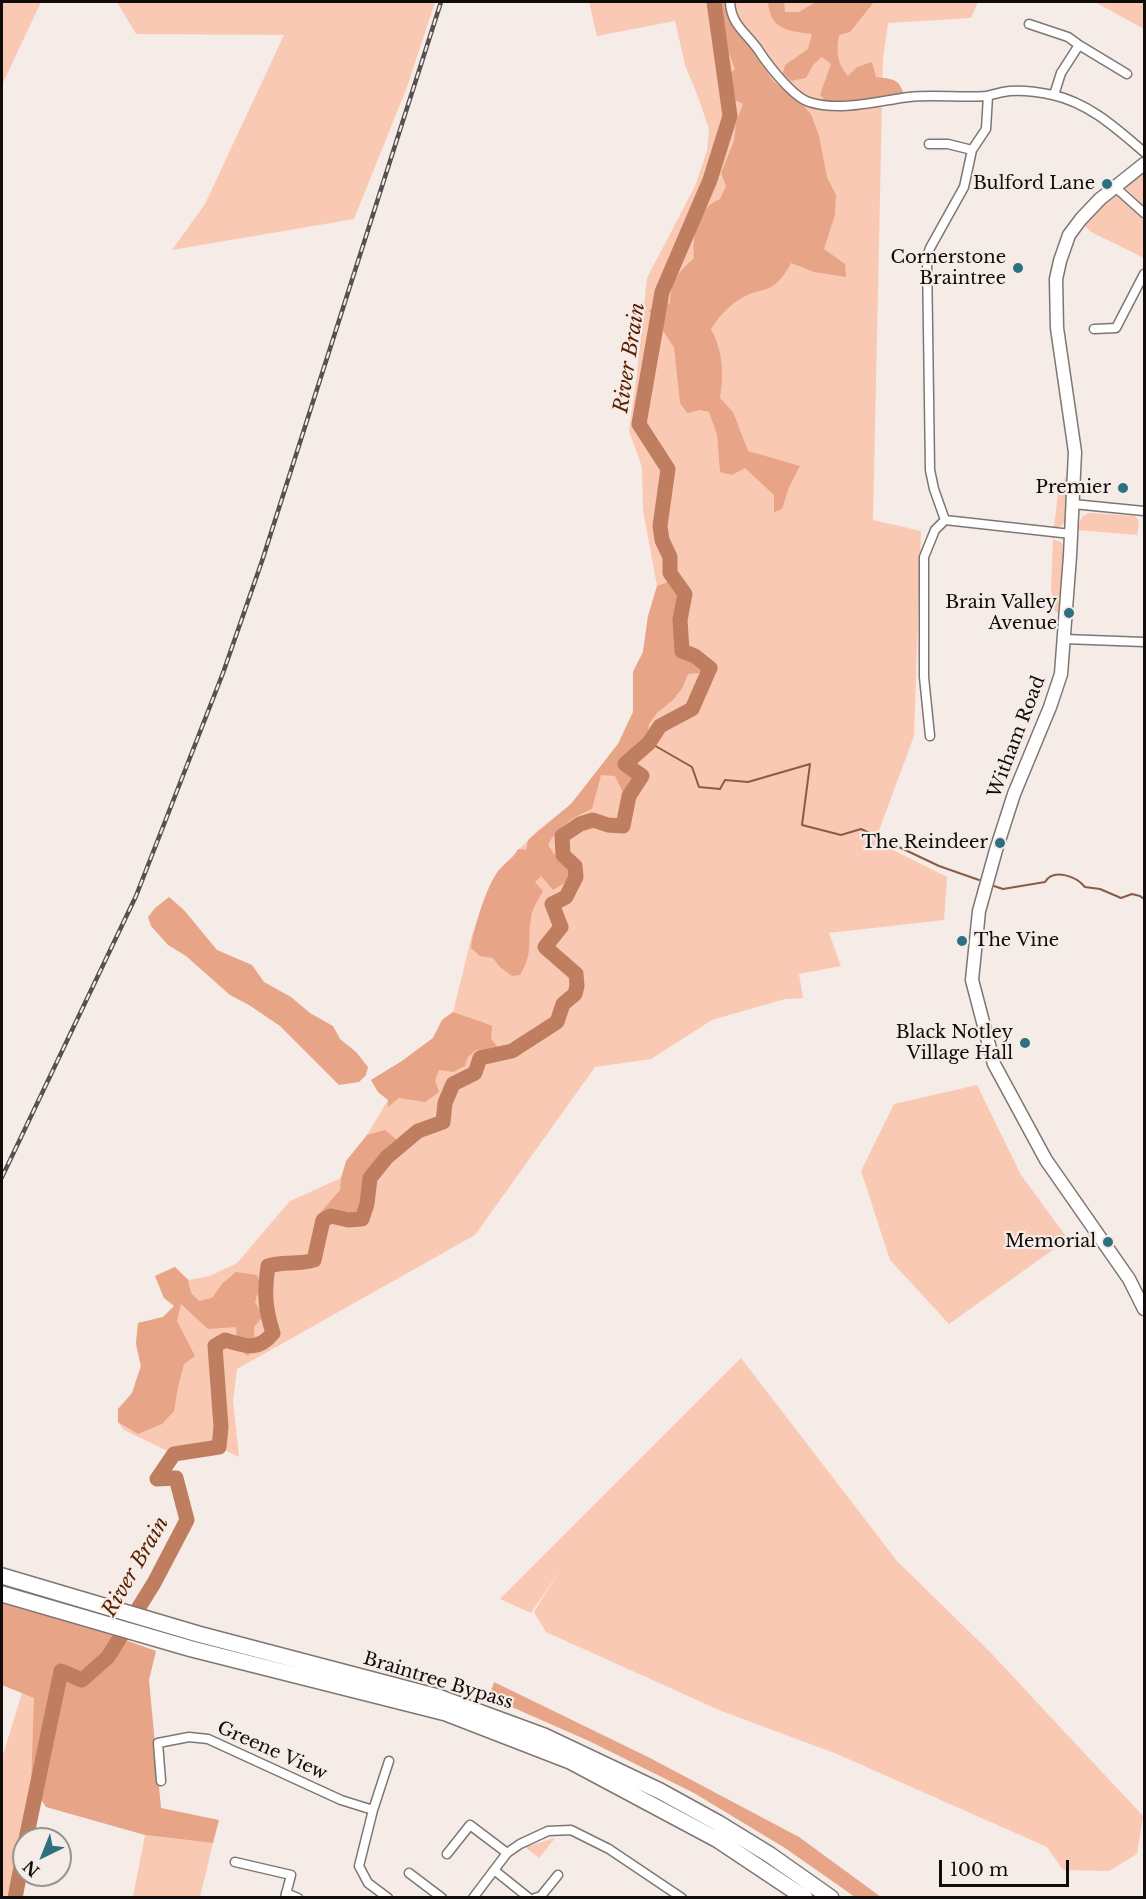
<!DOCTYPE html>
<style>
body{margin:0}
#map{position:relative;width:1146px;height:1899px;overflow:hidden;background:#f5ebe7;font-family:"Libre Baskerville",serif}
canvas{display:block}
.frame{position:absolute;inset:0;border:3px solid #0f0c0b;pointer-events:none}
.north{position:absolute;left:12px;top:1827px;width:60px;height:60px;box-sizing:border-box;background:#f5ebe7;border:2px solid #99928f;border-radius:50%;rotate:223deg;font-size:16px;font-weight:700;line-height:24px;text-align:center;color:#0f0c0b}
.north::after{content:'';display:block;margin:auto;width:21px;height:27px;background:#2d7081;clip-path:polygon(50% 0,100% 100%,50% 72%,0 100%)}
.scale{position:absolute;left:939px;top:1860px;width:130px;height:27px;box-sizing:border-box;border:3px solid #0f0c0b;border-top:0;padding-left:8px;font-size:18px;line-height:21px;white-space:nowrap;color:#0f0c0b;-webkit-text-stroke:4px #f5ebe7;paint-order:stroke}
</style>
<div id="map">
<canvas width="1146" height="1899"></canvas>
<div class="frame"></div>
<div class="north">N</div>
<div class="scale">100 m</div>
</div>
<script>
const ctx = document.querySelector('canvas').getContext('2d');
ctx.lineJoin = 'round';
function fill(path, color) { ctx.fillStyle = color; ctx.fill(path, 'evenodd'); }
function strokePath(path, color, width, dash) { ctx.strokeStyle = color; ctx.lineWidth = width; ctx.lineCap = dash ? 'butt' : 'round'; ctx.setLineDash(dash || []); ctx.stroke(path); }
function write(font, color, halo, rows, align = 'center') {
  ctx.font = font + ' "Libre Baskerville",serif'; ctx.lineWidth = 4.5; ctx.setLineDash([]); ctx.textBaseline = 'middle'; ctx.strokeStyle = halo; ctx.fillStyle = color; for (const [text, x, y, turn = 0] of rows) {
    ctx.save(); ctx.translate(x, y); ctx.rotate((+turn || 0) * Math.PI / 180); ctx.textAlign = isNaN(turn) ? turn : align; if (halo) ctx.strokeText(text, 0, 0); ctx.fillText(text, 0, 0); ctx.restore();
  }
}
fill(new Path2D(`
 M2,2H41L2,85Z
 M117,2H435L407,87L354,219L172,250L205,204L284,35L136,34Z
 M589,2H978L971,18L888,23L883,59L873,520L921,531L914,736L875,841L947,877L944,920L829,933L841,966L799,974L803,998L785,999L712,1020L651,1059L595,1067L475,1235L237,1369L233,1401L239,1457L219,1447L174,1454L124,1430L118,1422L124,1403L132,1393L141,1366L136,1344L138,1323L163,1317L181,1304L164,1298L155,1276L175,1267L189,1280L210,1276L237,1263L290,1201L341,1178L388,1100L378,1092L371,1080L402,1061L433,1038L442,1020L453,1012L472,935L488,892L498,871L537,831L571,804L618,744L633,712V672L643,652L648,616L657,586L643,510L642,467L629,431L637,374L647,278L695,186L707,151L709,129L697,94L685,65L675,21L597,36Z
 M1095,2H1144V29Z
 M1144,168V206L1126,188L1128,183Z
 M1112,194L1117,196L1144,217V258L1091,232L1081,222Z
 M1066,476H1071L1069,518L1060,527H1054L1058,493Z
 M1089,513L1135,516L1139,521L1137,535L1078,530C1080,521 1080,516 1089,513Z
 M1053,539L1062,543L1064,549L1060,613L1055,612L1051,588Z
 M977,1085L1021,1175L1068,1239L949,1324L890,1260L861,1171L894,1104Z
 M741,1358L897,1561L990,1652L1143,1816L1137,1854L1109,1871L1063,1870L1047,1847L837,1754L719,1710L546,1632L534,1612L560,1570L531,1613L500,1599Z
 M22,1693L43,1701L34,1748L28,1811L13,1891L11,1897H2V1758Z
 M145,1835L213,1843L200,1897H133Z
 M555,1838L539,1858L525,1847Z`), '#fac9b3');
fill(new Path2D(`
 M714,2H731L737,29L774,82L802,104L811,114L819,136L827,177L836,195L835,215L824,249L845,264L846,277L814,272L791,263C786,273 779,283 769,288C763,291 756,291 750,294C733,301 721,313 711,329C723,352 724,373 720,398L733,412L748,451L800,466L789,487L782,509L774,512V495L745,468L732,475L720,472L717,434L709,412L700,410L687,413L680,403L674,347L649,310L670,303C671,279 677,274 694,258C692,235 697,208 720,199L726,186L721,173L734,141L736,122L743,104L729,97L723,79L735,69C728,49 715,22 714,2Z
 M768,2H784L785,12H799L816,2H874L850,32L839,35C836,52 837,63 848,76L857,67L872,62L876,77C892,79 900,78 904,96L862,102L825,100L820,95L831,64L822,57L813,65L806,78L791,81L783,73L785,65L808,49L812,34C789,31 770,30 768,2Z
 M671,581L680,591L677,645L701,655L707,661L700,673L688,674L683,687L673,700L657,713L649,724L647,738L625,757L643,781L637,790L623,793L615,776L601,775L592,809C572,818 558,826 548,845L557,858L568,863L572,879L553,890L541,876L535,882L543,891C539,899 532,908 531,918C527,942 534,952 520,975L512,976L500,967L493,958L480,956L471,948C473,930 487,884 499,870C506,862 513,859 518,849L526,850L528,840L571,804L618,744L633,712V672L643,652L648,616L657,586Z
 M169,897L184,910L217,950L252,965L264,982L291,997L310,1013L333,1026L340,1039L356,1052L368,1067L366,1075L359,1082L339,1085L280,1026L249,1005L230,995L186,956L168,945L151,926L148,917L155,908Z
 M453,1012C466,1017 479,1020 492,1026L491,1039L501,1051L494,1060L484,1052L476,1050L468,1057L465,1066L453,1072L439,1070L435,1080L439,1092L425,1102L399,1098L388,1107V1100L378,1092L371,1080L402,1061L433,1038L442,1020Z
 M385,1130L397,1140L395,1154L386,1152L380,1155L364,1176L361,1211L357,1218L320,1213L340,1190L341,1178L346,1161L367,1135Z
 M175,1267L188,1280L191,1293L199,1301L212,1298L222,1284L236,1272L257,1275L260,1285L255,1302L263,1316L254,1327L255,1348L248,1356L237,1348L236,1327L208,1329L181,1304L177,1321L195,1356L184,1364L178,1387L174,1411L162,1424L138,1434L118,1422V1409L132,1393L141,1366L136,1344L138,1323L163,1317L174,1306L164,1298L155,1276Z
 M2,1596L156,1651L149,1680L161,1808L219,1820L213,1843L145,1835L46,1807L31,1785L34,1698L2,1685Z
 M494,1682L650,1758L799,1837L881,1897H855L785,1848L694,1793L589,1741L489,1697Z`), '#e8a486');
strokePath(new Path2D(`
 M652,744L692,767L699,787L720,789L725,780L748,782L810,764L802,825L841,835L861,829L939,866L979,880
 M994,886L1003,889L1045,882C1053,868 1076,876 1085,887L1100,889L1121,898L1132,894L1140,896L1144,899`), '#8a5c46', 2);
strokePath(new Path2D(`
 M26,1839L61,1671L82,1680L108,1657L154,1583L187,1520L176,1478L157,1479L174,1454L219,1447L221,1427L215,1346L225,1340C245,1346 258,1352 273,1333C265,1309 264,1291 268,1266C284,1261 299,1265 314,1260L323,1220L331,1216L348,1220L362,1219L367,1204L370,1178L387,1157L418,1131L443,1122L445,1103L453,1084L475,1073L480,1058L512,1051L557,1022L563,1004L575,994L577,986L576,974L545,947L561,927L552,904L566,897L576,877L575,866L563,855L562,836L580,824L593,820L608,825L623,826L629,796L642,776L625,764L649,743L660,726L692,709L710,668L695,656L682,651L680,620L685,594L670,573V557L662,540L660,526L668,469L639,424L662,292L710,180L730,116L714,2
 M15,1898L24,1851`), '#bf7e60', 15);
const street = new Path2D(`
 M730,2C731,25 747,33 759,51C768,65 793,97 809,102C841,112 877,101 909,97C934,94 960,98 986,96C992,95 998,93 1003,92C1019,89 1038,92 1053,95C1089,103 1117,129 1144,152
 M1029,24L1068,37L1079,45L1061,73L1054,95
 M1079,45L1127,74
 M929,144H948L972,150
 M1115,187L1144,213
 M1094,329L1116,328L1144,274
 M1073,504L1144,511
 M945,520L934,489L930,470L927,257L930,248L964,187L972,150L986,129L988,96
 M1064,639L1144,642
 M930,736L924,677V557L935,530L945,520L1071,534
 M161,1781L158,1743L189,1737L208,1739L341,1800L373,1810
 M447,1854L470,1825L507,1853
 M235,1862L291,1875L285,1898
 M494,1870L529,1898
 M409,1873L442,1898
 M286,1893L298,1898
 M388,1898L368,1883L359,1866L373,1810L389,1761
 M473,1898L507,1853L520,1844L548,1831L571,1830L609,1849L682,1898
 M535,1898L541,1896L558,1875`);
const secondary = new Path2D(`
 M1144,164L1100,199L1081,219L1069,235L1060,261L1056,279L1057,328L1075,452L1070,556L1061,674L1050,707L1014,794L996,850L979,911L972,980L994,1064L1046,1160L1129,1279L1144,1309`);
const highway = new Path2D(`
 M2,1576L198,1634L438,1697L544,1736L660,1791L718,1823L770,1855L831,1898
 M2,1594L192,1649L446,1713L570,1761L718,1840L805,1898`);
strokePath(street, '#7e7672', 11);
strokePath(secondary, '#7e7672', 15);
strokePath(highway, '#7e7672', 18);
strokePath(street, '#fff', 8);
strokePath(secondary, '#fff', 12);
strokePath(highway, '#fff', 15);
const rail = new Path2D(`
 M2,1177L136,896L223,673L262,561L441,2`);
strokePath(rail, '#56514f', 4.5);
strokePath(rail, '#f5ebe7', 2, [7]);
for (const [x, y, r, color] of [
 [1107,184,6,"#2d7081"],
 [1018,268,6,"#2d7081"],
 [1123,488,6,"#2d7081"],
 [1069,613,6,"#2d7081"],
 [1000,843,6,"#2d7081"],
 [962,941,6,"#2d7081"],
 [1025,1043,6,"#2d7081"],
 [1108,1242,6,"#2d7081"]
]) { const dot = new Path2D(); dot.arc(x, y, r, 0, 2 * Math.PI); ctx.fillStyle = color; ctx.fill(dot); strokePath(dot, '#f5ebe7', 2); }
write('18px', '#0f0c0b', '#f5ebe7', [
 ["Bulford Lane",1095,184],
 ["Cornerstone",1006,258],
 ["Braintree",1006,279],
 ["Premier",1111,488],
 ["Brain Valley",1057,603],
 ["Avenue",1057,624],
 ["The Reindeer",988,843],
 ["The Vine",974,941,"left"],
 ["Black Notley",1013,1033],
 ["Village Hall",1013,1054],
 ["Memorial",1096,1242]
], 'right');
write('18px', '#0f0c0b', '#f5ebe7', [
 ["Witham Road",1017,737,-69],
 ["Braintree Bypass",438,1681,17],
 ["Greene View",272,1751,24]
]);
write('italic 20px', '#5c2100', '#f5ebe7', [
 ["River Brain",630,358,-81],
 ["River Brain",136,1567,-60]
]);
</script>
